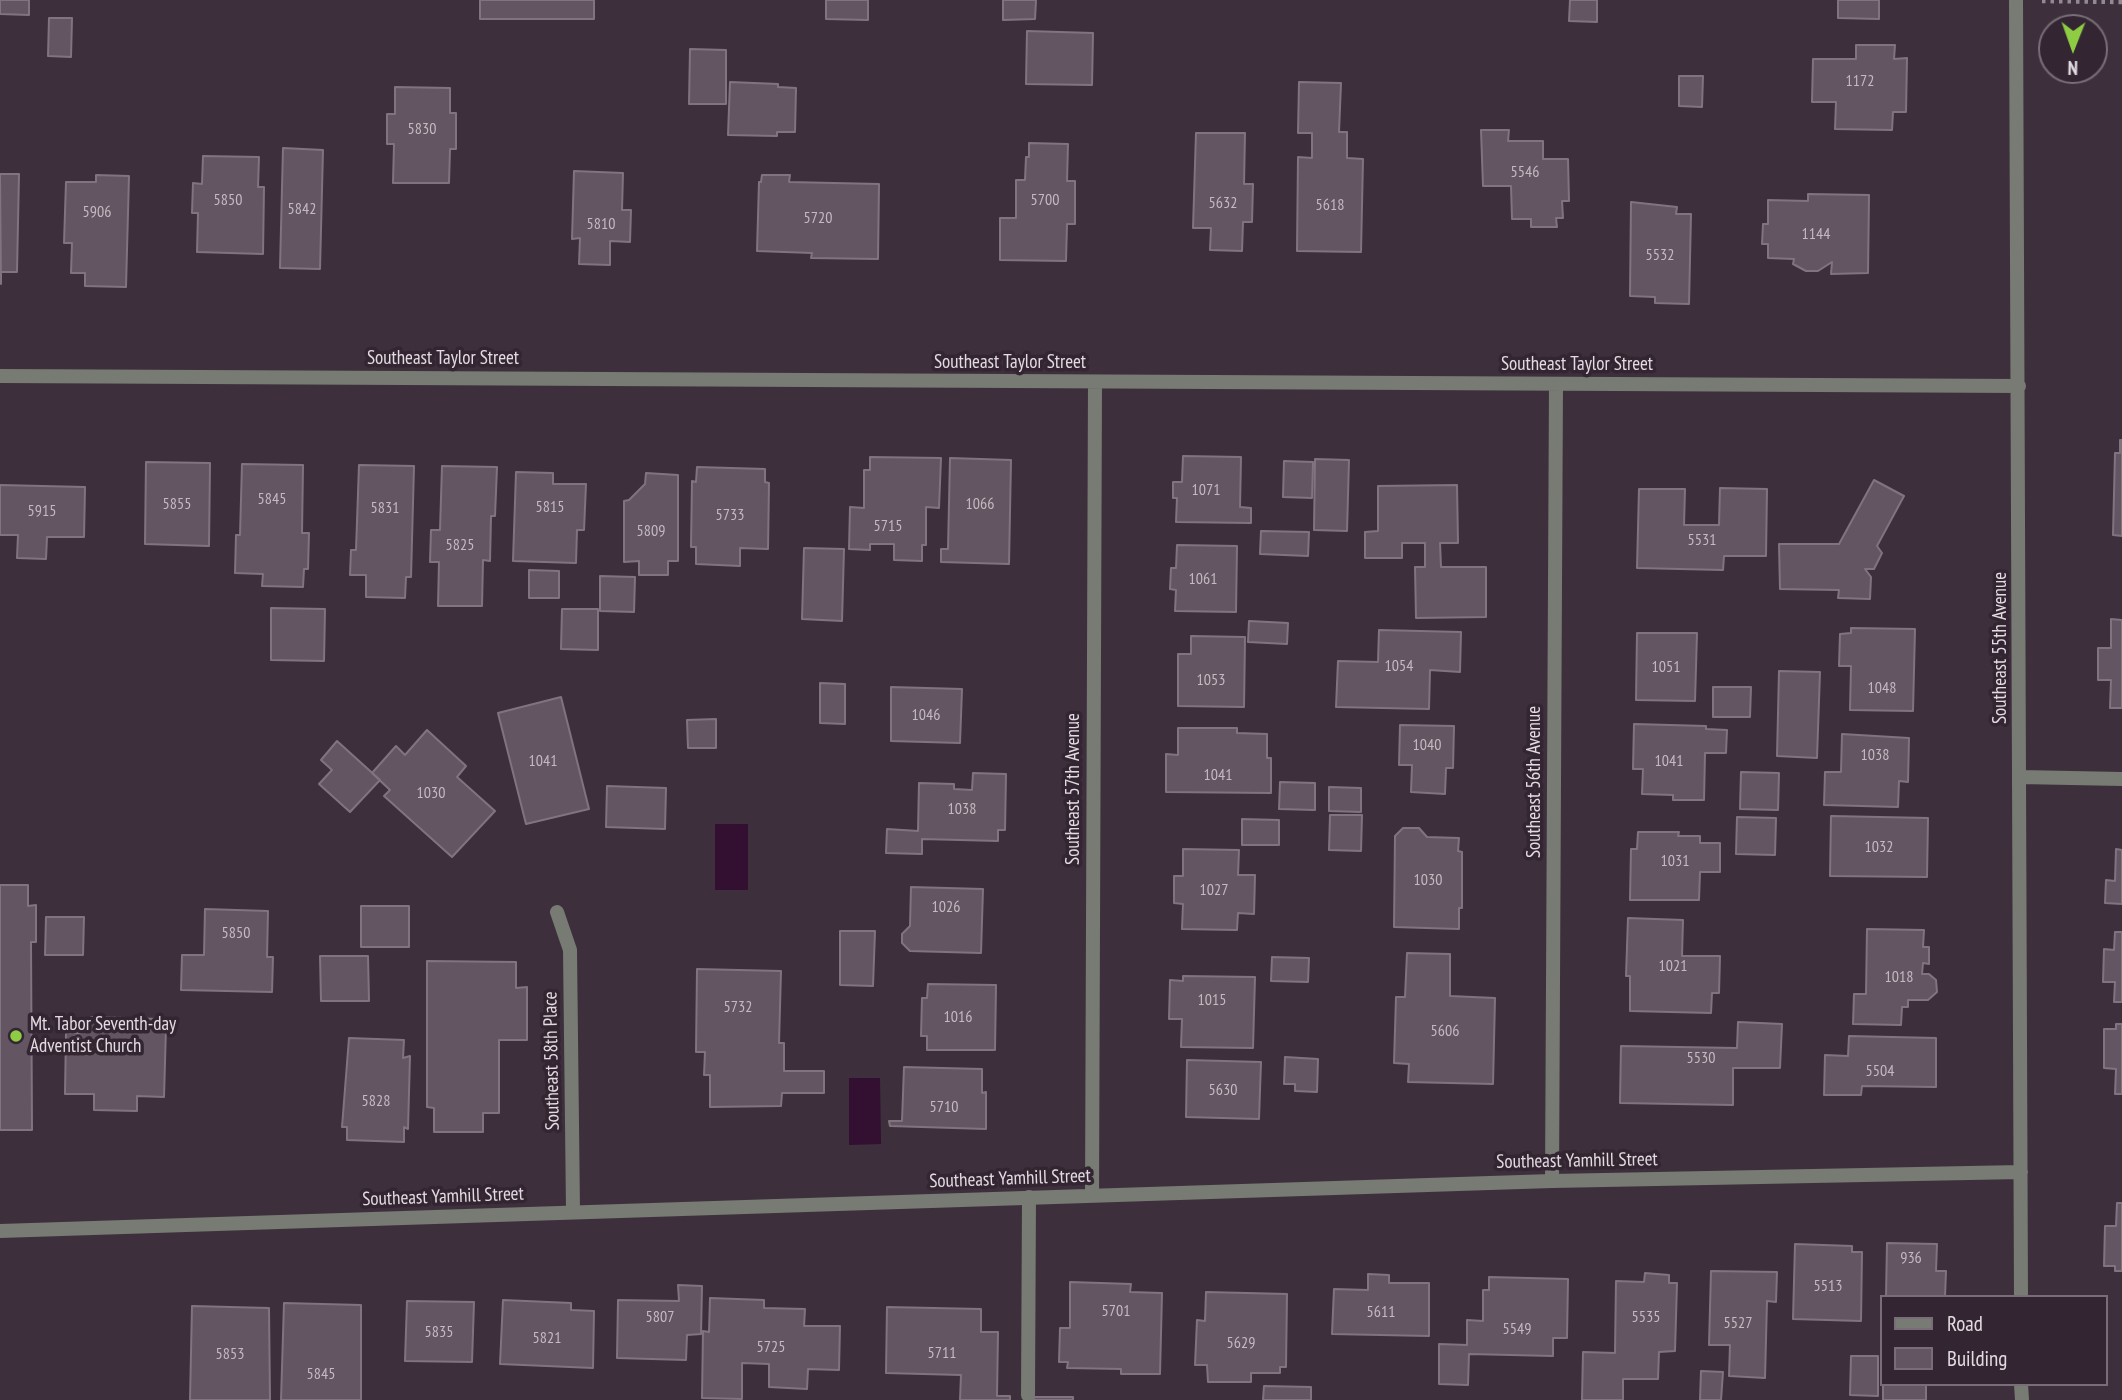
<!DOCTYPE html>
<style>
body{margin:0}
#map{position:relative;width:2122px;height:1400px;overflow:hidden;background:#3d303c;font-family:"PT Sans Narrow",sans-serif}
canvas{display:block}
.legend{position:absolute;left:1880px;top:1295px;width:228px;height:91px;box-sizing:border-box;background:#332632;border:2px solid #796e78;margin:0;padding:9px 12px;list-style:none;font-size:21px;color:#e3dbe2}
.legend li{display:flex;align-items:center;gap:14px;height:35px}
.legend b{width:35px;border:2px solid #796e78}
.north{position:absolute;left:2038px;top:14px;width:70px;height:70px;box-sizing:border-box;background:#332632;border:2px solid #796e78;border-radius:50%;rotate:181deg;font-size:19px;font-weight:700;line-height:28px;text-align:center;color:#e3dbe2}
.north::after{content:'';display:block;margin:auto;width:24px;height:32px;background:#8ecd43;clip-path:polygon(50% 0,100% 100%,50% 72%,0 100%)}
</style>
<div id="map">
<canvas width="2122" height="1400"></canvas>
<ul class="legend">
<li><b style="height:9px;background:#777b73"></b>Road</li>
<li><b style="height:19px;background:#635561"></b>Building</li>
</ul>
<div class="north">N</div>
</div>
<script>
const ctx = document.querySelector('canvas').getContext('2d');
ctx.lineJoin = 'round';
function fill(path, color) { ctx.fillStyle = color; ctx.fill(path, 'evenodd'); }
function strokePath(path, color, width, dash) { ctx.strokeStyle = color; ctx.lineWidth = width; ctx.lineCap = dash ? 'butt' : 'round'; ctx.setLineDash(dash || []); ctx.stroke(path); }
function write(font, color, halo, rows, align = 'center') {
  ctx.font = font + ' "PT Sans Narrow",sans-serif'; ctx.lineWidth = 7; ctx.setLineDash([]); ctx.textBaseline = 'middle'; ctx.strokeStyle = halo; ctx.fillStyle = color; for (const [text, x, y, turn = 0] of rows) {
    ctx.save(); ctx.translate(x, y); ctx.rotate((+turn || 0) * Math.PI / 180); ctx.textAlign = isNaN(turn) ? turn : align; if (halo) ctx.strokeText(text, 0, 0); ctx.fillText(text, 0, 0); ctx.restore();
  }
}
fill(new Path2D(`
 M715,824H748V890H715Z
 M849,1078H880L881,1144L849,1145Z`), '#330f31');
const building = new Path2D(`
 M0,0H29V15L0,14Z
 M480,0H594V19H480Z
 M826,0H868V20L826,19Z
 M1003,0H1036L1035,19L1003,20Z
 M1570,0H1597V22L1569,21Z
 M1838,0H1879V19L1838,18Z
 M49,18H72L71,57L48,56Z
 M1027,31L1093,33L1092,85L1026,84Z
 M1856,45H1895L1894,59L1907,58L1906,112H1893L1892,130L1835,129L1836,102H1812L1813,59H1856Z
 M690,49L726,50V104H689Z
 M1679,76H1703L1702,107L1679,106Z
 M730,82L778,84V87L796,88L795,132H777V136L728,135Z
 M1299,82L1341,83L1339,132H1347V158L1363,159L1361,252L1297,251L1298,157L1312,158V133H1298Z
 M395,87L450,88V113H456V149H450L449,183H393L394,144H387V114H395Z
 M1481,130H1509L1508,141H1543V159H1568L1569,201H1562L1563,218H1556L1557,227H1531V219H1512L1511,186H1483Z
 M1196,133H1245L1244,184H1253L1252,222H1243L1242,251L1210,250L1211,228H1193Z
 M1029,143L1068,144L1067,181H1075V224H1067L1066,261L1000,260V218H1016V180H1025L1026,157H1029Z
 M283,148L323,150L320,269L280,268Z
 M203,156L259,157L258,187H264L263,254L197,252L198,213H192L193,183L202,184Z
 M574,171L623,173L622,210H631L630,242L610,241V265L579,264L580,238L572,239Z
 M0,174H19L17,272H1V284Z
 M96,175L129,176L126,287L85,286V273H71L72,243H64L66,182H96Z
 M762,175H790L789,182L879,184L878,259L811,258L812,253L757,251L759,182H761Z
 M1808,194L1869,195L1868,273L1831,274L1832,262L1818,271H1806L1793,264L1794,259L1768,258V244H1762L1763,224H1768V200L1808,201Z
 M1631,202L1677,207L1676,214H1691L1689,304L1655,303V297L1630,296Z
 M2120,440H2122V536L2113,535L2115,453H2120Z
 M1183,456L1241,457L1240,507L1251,508V523L1176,522L1177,498H1173V482H1182Z
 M870,457L941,458L939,508L926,507V545H922V561L894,560V544H870V550L849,549L850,507L864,508V470H870Z
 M950,458L1011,460L1009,564L941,562V549H948Z
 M1315,459L1349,460L1347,531L1314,530Z
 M1284,461L1313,462L1312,498L1283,497Z
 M146,462L210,463L209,546L145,544Z
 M242,464L303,465L302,533H309L308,569H304L303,587L262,586L263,574L235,573L236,535H240Z
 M359,465L414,466L411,577H406L405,598L366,597V575H350L351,550H356Z
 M442,466L497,467L495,516H491L490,561L483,560L482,606H438L439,562H430L431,530H440Z
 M697,467L765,469V482L769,483L768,549L740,548V566L696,564V547H691L692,481L696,482Z
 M516,472L553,473V484H586L584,530H577L576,563L513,561Z
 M646,473L678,475V561H668V575H639V561L624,562V501L629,500L645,484Z
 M1874,480L1904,496L1877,546L1882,553L1874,569H1865L1871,577L1870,599L1838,598L1839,590L1780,589L1779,544H1839Z
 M0,485L85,487L84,537H47L46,559L17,558L18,535H0Z
 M1457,485L1458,543H1440L1441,567H1486V617L1416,618L1415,567H1425V543H1402V558H1365V532L1378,531V486Z
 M1720,488L1767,489L1766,556H1724L1723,570L1637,568L1639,489H1685L1684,525H1719Z
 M1261,531L1309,532L1308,556L1260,554Z
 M1177,545L1237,546L1236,612L1175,611L1176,590L1170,589L1171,568H1176Z
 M804,548L844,549L842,621L802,619Z
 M529,570L559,571V598H529Z
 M600,576L635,577L634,612L600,611Z
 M271,608L325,609L324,661L271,660Z
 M562,609H598V650L561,649Z
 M2111,619L2122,620V708H2110L2111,680H2098V648H2111Z
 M1249,621L1288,623L1287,644L1248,642Z
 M1851,628L1915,629L1913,711L1850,710L1851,666H1839L1840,634L1851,633Z
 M1379,630L1461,632L1460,672L1430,670L1429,709L1336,707L1338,661L1378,662Z
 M1637,633H1697L1695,701L1636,700Z
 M1191,636L1245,637L1244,707L1178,706V654H1191Z
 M1779,671L1820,672L1817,758L1777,756Z
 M820,683L845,684V724L820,723Z
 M891,687L962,689L960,743L891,741Z
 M1713,687H1751L1750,717H1713Z
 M561,697L589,809L526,824L498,713Z
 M716,719V748H688L687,720Z
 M1634,724L1706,726V729L1727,730L1726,753H1705L1704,800H1673V795L1642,794L1643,769H1633Z
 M1400,725L1454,726L1453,768H1446L1445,794L1411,792L1412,765H1399Z
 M1178,728H1237V733L1267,734V758H1271V793L1166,792V754L1178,755Z
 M427,730L466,766L457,777L495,811L452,857L384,796L390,790L372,773L396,746L405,755Z
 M1842,734L1909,738L1908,782L1899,781L1898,807L1824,805L1825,772H1841Z
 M337,741L380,780L350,812L319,784L332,770L321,760Z
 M1741,772L1779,773L1778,810L1740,809Z
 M973,773L1006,774L1005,830H998V841L922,839V854L886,853L887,829L918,831L919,783L954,784V789L972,790Z
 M1280,782L1315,783V810L1279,809Z
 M607,786L666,788L665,829L606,827Z
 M1329,787L1361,788V812L1329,811Z
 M1330,815H1362L1361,851L1329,850Z
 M1831,816L1928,818L1927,877L1830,876Z
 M1737,817L1776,818L1775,855L1736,854Z
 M1242,819L1279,820V845H1242Z
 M1403,828H1419L1427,837L1459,838L1458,851L1462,852V908H1459V929L1394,927L1395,836Z
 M1638,832H1679L1678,836H1700V843H1720V872H1700L1699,900H1630L1631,849H1637Z
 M1183,849L1239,850L1238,875H1255L1254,914L1238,913L1237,930L1182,929L1183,904L1174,903V876H1183Z
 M2116,849L2122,850V904L2105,903L2106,880L2115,881Z
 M0,885H28V906L36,905V942H31L32,1130H0Z
 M911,887L983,889L981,953L910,951L902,943V934L910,926Z
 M361,906H409V947H361Z
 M205,909L268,911L267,957H273L272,992L181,990L182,955H204Z
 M46,917H84L83,955H45Z
 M1628,918L1683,920L1682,956H1720L1719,993H1712L1711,1013L1630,1011V976H1626Z
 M1867,929L1924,930L1923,947H1929V964L1923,963L1922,974H1929L1936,980L1937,992L1928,1000H1908V1007H1902L1901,1025L1853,1024L1854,994H1866Z
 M840,931H875L873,986L840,985Z
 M2115,932H2122V1002H2114L2115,982H2103L2104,949L2114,950Z
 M1407,953L1450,954V996L1495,998L1493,1084L1408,1082L1409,1064L1394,1063L1396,997H1405Z
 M320,956H368L369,1001H321Z
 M1272,957L1309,958L1308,982L1271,981Z
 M427,961L516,962V988L527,987V1040H499V1113H483V1132H434V1108L427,1107Z
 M697,969L781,971L779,1043H784V1071H824V1093H782L781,1106L710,1107V1075H704L705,1052H696Z
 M1183,976L1255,977L1253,1048L1181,1047L1182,1019H1169L1170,980L1183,981Z
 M928,984L996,985L995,1050H927V1036H921L922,998H927Z
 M91,1017L161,1019V1027H166L164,1097L137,1096V1111L94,1110V1094H65L66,1033H82V1025H91Z
 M1738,1022L1782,1024L1780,1068H1733V1105L1620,1103L1621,1046L1737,1048Z
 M2116,1024H2122V1094H2115L2116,1069L2104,1068V1029H2116Z
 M1849,1036L1936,1038V1087L1862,1086L1861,1095H1824L1825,1055L1848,1056Z
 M349,1038L404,1040L403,1058L410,1056L408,1129L404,1127V1142L347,1140V1127H342Z
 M1285,1057L1318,1059L1317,1092L1295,1091V1084H1284Z
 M1187,1060L1261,1062L1259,1119L1186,1117Z
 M904,1067L982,1069V1093L986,1092V1129L890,1126L889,1121H902Z
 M2117,1203H2122V1271H2115V1266H2104L2105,1226H2116Z
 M1887,1243L1937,1244L1936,1271H1946L1945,1297H1886Z
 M1795,1244L1852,1246V1252H1862L1861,1321L1793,1319Z
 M1711,1271L1777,1272L1776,1302L1767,1301L1765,1378L1729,1376L1730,1345H1709Z
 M1645,1273L1669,1275V1283H1677L1675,1351L1659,1352L1658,1379H1623V1400H1582L1583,1352L1615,1353L1616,1281L1644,1282Z
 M1368,1274L1389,1275V1283H1429V1336L1332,1334L1334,1289L1368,1290Z
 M1489,1277L1568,1279L1567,1338H1553V1356L1469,1354L1468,1385L1439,1384V1344L1467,1345V1320L1483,1321V1290H1489Z
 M1070,1282L1131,1284L1130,1292L1162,1293L1160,1374H1121V1369L1067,1368L1068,1362H1059L1060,1328H1070Z
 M678,1285L702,1286L701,1334L687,1335L686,1360L617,1358L618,1300L679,1301Z
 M1206,1292L1287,1294L1286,1367H1280V1373H1251V1382H1208L1207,1365H1195L1197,1320L1205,1321Z
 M710,1298L764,1300V1308L805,1309L804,1326H840L839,1370L808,1369L807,1389L769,1387V1364L742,1363V1399L702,1398L703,1331L709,1332Z
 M503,1300L571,1303V1310L594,1311L593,1368L500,1364Z
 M407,1301L474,1302L472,1362L405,1361Z
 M284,1303L361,1305V1400H281Z
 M192,1306L269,1308L270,1400H190Z
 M887,1307L981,1309V1332H998L997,1396H1010V1400H960L961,1375L886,1373Z
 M1851,1356H1878V1396L1850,1395Z
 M1701,1371L1723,1372L1721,1400H1700Z
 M1883,1384H1926V1400H1883Z
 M1264,1386L1311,1387V1400H1263Z
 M1034,1397H1073V1400H1034Z`);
fill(building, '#635561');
strokePath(building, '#827380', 2);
strokePath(new Path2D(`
 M2042,1L2122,2`), '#938992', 4.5, [3.5, 5]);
strokePath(new Path2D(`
 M557,912L570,950L573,1211
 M1028,1395L1029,1197`), '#777b73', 14);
strokePath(new Path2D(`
 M2016,0L2021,1297
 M0,376L2019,386
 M2020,777L2122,779
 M1552,1181L1556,384
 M1092,1196L1095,382
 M0,1231L1552,1181L2021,1172
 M2021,1384L2022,1400`), '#777b73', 14);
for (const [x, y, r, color] of [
 [16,1036,7,"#8ecd43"]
]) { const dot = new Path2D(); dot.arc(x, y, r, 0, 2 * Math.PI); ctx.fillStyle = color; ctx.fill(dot); strokePath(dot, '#332632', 2.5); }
write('16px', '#c3bac2', null, [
 ["1172",1860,81],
 ["5830",422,129],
 ["5546",1525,172],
 ["5850",228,200],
 ["5700",1045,200],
 ["5632",1223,203],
 ["5618",1330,205],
 ["5842",302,209],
 ["5906",97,212],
 ["5720",818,218],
 ["5810",601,224],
 ["1144",1816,234],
 ["5532",1660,255],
 ["1071",1206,490],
 ["5845",272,499],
 ["5855",177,504],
 ["1066",980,504],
 ["5815",550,507],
 ["5831",385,508],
 ["5915",42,511],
 ["5733",730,515],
 ["5715",888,526],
 ["5809",651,531],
 ["5531",1702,540],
 ["5825",460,545],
 ["1061",1203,579],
 ["1054",1399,666],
 ["1051",1666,667],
 ["1053",1211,680],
 ["1048",1882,688],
 ["1046",926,715],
 ["1040",1427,745],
 ["1038",1875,755],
 ["1041",543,761],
 ["1041",1669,761],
 ["1041",1218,775],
 ["1030",431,793],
 ["1038",962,809],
 ["1032",1879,847],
 ["1031",1675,861],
 ["1030",1428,880],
 ["1027",1214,890],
 ["1026",946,907],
 ["5850",236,933],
 ["1021",1673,966],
 ["1018",1899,977],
 ["1015",1212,1000],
 ["5732",738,1007],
 ["1016",958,1017],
 ["5606",1445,1031],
 ["5530",1701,1058],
 ["5504",1880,1071],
 ["5630",1223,1090],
 ["5828",376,1101],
 ["5710",944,1107],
 ["936",1911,1258],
 ["5513",1828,1286],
 ["5701",1116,1311],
 ["5611",1381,1312],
 ["5807",660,1317],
 ["5535",1646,1317],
 ["5527",1738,1323],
 ["5549",1517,1329],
 ["5835",439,1332],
 ["5821",547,1338],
 ["5629",1241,1343],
 ["5725",771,1347],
 ["5711",942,1353],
 ["5853",230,1354],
 ["5845",321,1374]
]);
write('19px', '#e3dbe2', '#332632', [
 ["Southeast Taylor Street",443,359],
 ["Southeast Taylor Street",1010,363],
 ["Southeast Taylor Street",1577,365],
 ["Southeast 55th Avenue",2001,648,-90],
 ["Southeast 56th Avenue",1535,782,-90],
 ["Southeast 57th Avenue",1074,789,-90],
 ["Southeast 58th Place",552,1061,-91],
 ["Southeast Yamhill Street",1577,1161,-1],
 ["Southeast Yamhill Street",1010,1179,-2],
 ["Southeast Yamhill Street",443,1197,-2]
]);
write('19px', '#e3dbe2', '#332632', [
 ["Mt. Tabor Seventh-day",30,1025],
 ["Adventist Church",30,1047]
], 'left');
</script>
